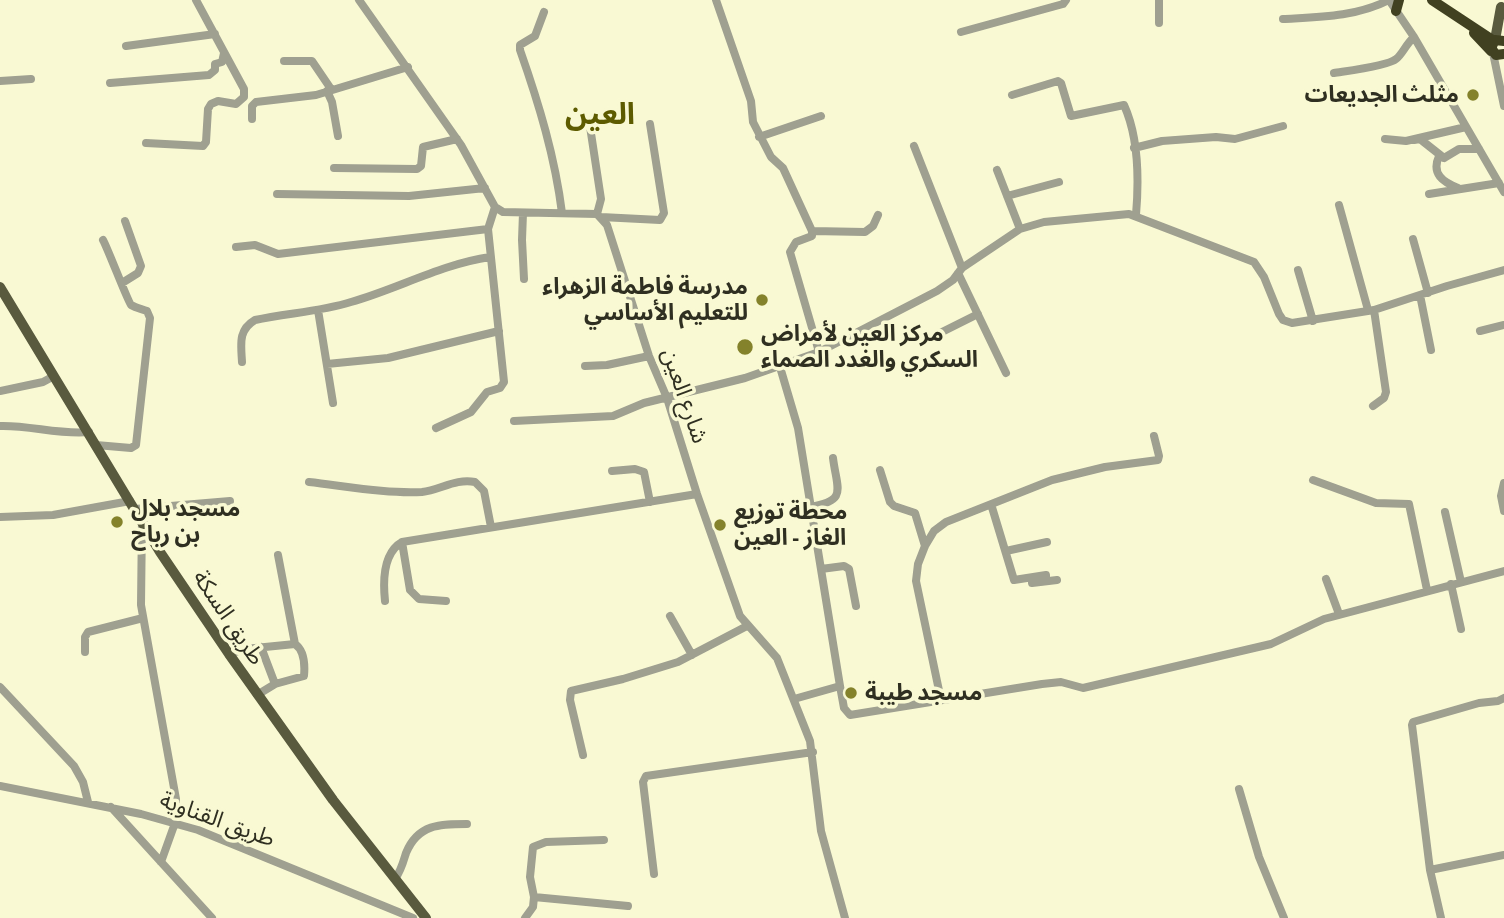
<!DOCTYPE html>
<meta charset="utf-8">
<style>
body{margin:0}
canvas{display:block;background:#f9f9d3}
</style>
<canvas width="1504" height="918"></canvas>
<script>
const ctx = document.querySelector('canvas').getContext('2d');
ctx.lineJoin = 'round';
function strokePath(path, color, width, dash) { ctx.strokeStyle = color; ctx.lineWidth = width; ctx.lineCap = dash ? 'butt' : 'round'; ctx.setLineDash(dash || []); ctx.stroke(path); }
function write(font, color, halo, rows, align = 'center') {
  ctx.font = font + ' "Zilla Slab","Noto Sans Arabic",serif'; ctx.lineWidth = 7; ctx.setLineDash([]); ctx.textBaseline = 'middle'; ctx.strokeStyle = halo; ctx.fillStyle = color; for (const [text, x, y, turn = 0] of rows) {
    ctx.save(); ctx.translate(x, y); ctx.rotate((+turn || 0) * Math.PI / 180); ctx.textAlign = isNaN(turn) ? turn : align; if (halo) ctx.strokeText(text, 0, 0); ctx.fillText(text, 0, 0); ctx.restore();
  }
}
strokePath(new Path2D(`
 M359,0L461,145L495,207L503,212L597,214L607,225L649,356L667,398L697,494L740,616L777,658L810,741L821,831L845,918
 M716,0L751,101L753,122L771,157L783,168L812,231
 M1159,0V23
 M1389,0L1414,37L1504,192
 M544,12L535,36L520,45V50C539,104 555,157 562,213
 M1283,19C1319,17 1356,17 1389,0
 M961,32L1063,4L1066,0
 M126,46L215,34
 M1493,53L1504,106
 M284,61H312L331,89
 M1334,73C1346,71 1388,66 1396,59C1402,55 1406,44 1414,37
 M0,81L31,79
 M110,83L209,75L215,70V64L222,62L224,53
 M327,91L332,102L338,136
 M1012,95L1058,81L1061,83L1071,116L1124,105C1139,138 1139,180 1136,215
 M252,119V106L256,102L316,95L408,67
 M589,120L601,199L597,214
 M759,137L821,116
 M1385,139L1406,141L1466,127
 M1414,140L1420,139L1444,158L1459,149H1479
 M146,143L203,146L206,142L208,109L211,104L218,101L236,104L244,97V89L196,0
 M914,146L962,268
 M1134,148L1162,141L1216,137L1235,139L1283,126
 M1444,158L1439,156C1431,174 1443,182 1458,188
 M334,168L417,169L421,166L423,147L457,139
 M997,170L1020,229
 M277,194L409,196L485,188
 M1429,194L1499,183
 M1007,196L1059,182
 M1339,205L1368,310
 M523,213L522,240L524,279
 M601,217L660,220L664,213L650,124
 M812,231V236L796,242L790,252L819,352
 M812,231L865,232L873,226L878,215
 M1413,239L1428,293
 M236,247L255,245L278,254L488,229
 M1298,270L1313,321
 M958,273L1006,373
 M122,283L138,273L141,266L125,221
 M1420,295L1431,350
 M318,310L333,403
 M1480,331L1504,325
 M922,342L978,314
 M242,362C241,344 238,330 255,320C286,313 319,312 351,302C397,289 442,264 490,257
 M327,364L388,358L499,331
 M585,366L607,365L649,356
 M780,367L798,428L840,686L844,708L850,715L1042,684L1061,682L1083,688L1271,644L1324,619L1504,571
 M0,391L43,382L54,376
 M1373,406L1384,398L1386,392L1374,310
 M514,421L613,416L644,403L745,378L819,352L937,291L953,280L962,268L1020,229L1044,222L1129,214L1254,262L1264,277L1279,314L1283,320L1292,323L1374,310L1447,286L1504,270
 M0,426C30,425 59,435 89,432
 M436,428L471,412L487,392L500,388L504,382L488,229L495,207
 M96,445L131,448L136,445L150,318L147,311C142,309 136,308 131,305C128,302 108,249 103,240
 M880,470L890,502L894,506L915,513L925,546
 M612,471L635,469L644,472L650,502
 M1313,480L1376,503L1409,504L1427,590
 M309,482C345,486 387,494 422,492C440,490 456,478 475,482L484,491L491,527
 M1504,483L1501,496L1504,511
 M991,504L1014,580L1046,575
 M811,507C848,500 837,490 833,458
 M135,509L230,501
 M1445,512L1461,582
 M0,517L53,515L130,501
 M142,519L141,605L176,799L175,814L172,822
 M402,542L410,590L419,599L446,601
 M1006,551L1047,542
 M278,555L295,644
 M821,569L844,566L849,569L856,606
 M1326,579L1339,614
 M1032,583L1057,580
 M1451,584L1461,629
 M385,601C383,582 383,553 402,542L697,494
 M670,616L692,655
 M261,647L275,684
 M85,652V637L88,632L143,618
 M229,654L245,649L295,644C305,651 305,665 304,676L275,684L257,695
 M0,687L74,766L83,782L88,802
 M794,699L840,686
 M941,700L916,581L918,564L925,546L934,531L946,522L1052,480L1105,467L1158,460L1159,456L1154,436
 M583,755L570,700L571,691L623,679L678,662L747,626
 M0,786L141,814L198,830L413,918
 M1239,789L1259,857L1284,918
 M111,807L212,918
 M161,862L175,823
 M1430,870L1504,855
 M654,874L643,782L646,776L813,752
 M395,879C401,871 403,863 406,853C418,824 440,824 467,824
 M534,897L530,877L533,847L546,842L604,840
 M525,918L533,907L534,897L628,906
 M1441,918L1430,870L1412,725L1413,722L1479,703L1498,701L1504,698`), '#9fa090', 8);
strokePath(new Path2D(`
 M1495,40L1501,7
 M0,287L160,552L229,654L333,800L426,918`), '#595a3e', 10);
strokePath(new Path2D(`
 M1432,0L1494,41
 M1396,11L1399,0
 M1474,33L1491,51
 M1504,41L1495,40L1491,48L1496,55L1504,54`), '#414121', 10);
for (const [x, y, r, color] of [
 [1473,95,7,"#84822b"],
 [762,300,7,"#84822b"],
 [745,347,9,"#84822b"],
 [117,522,7,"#84822b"],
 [720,525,7,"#84822b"],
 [851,693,7,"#84822b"]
]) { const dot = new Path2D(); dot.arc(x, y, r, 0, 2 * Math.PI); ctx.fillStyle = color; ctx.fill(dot); strokePath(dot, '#f9f9d3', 2.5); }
write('bold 23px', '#2f2f21', '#f9f9d3', [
 ["مثلث الجديعات",1459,95,"right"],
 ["مدرسة فاطمة الزهراء",748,287,"right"],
 ["للتعليم الأساسي",748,313,"right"],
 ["مركز العين لأمراض",761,334],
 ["السكري والغدد الصماء",761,360],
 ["مسجد بلال",131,509],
 ["بن رباح",131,535],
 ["محطة توزيع",734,512],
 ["الغاز - العين",734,538],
 ["مسجد طيبة",865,693]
], 'left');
write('23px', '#2f2f21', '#f9f9d3', [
 ["شارع العين",684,396,71],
 ["طريق السكة",228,618,56],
 ["طريق القناوية",217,820,20]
]);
write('bold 30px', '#5d5b00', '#f9f9d3', [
 ["العين",600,115]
]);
</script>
